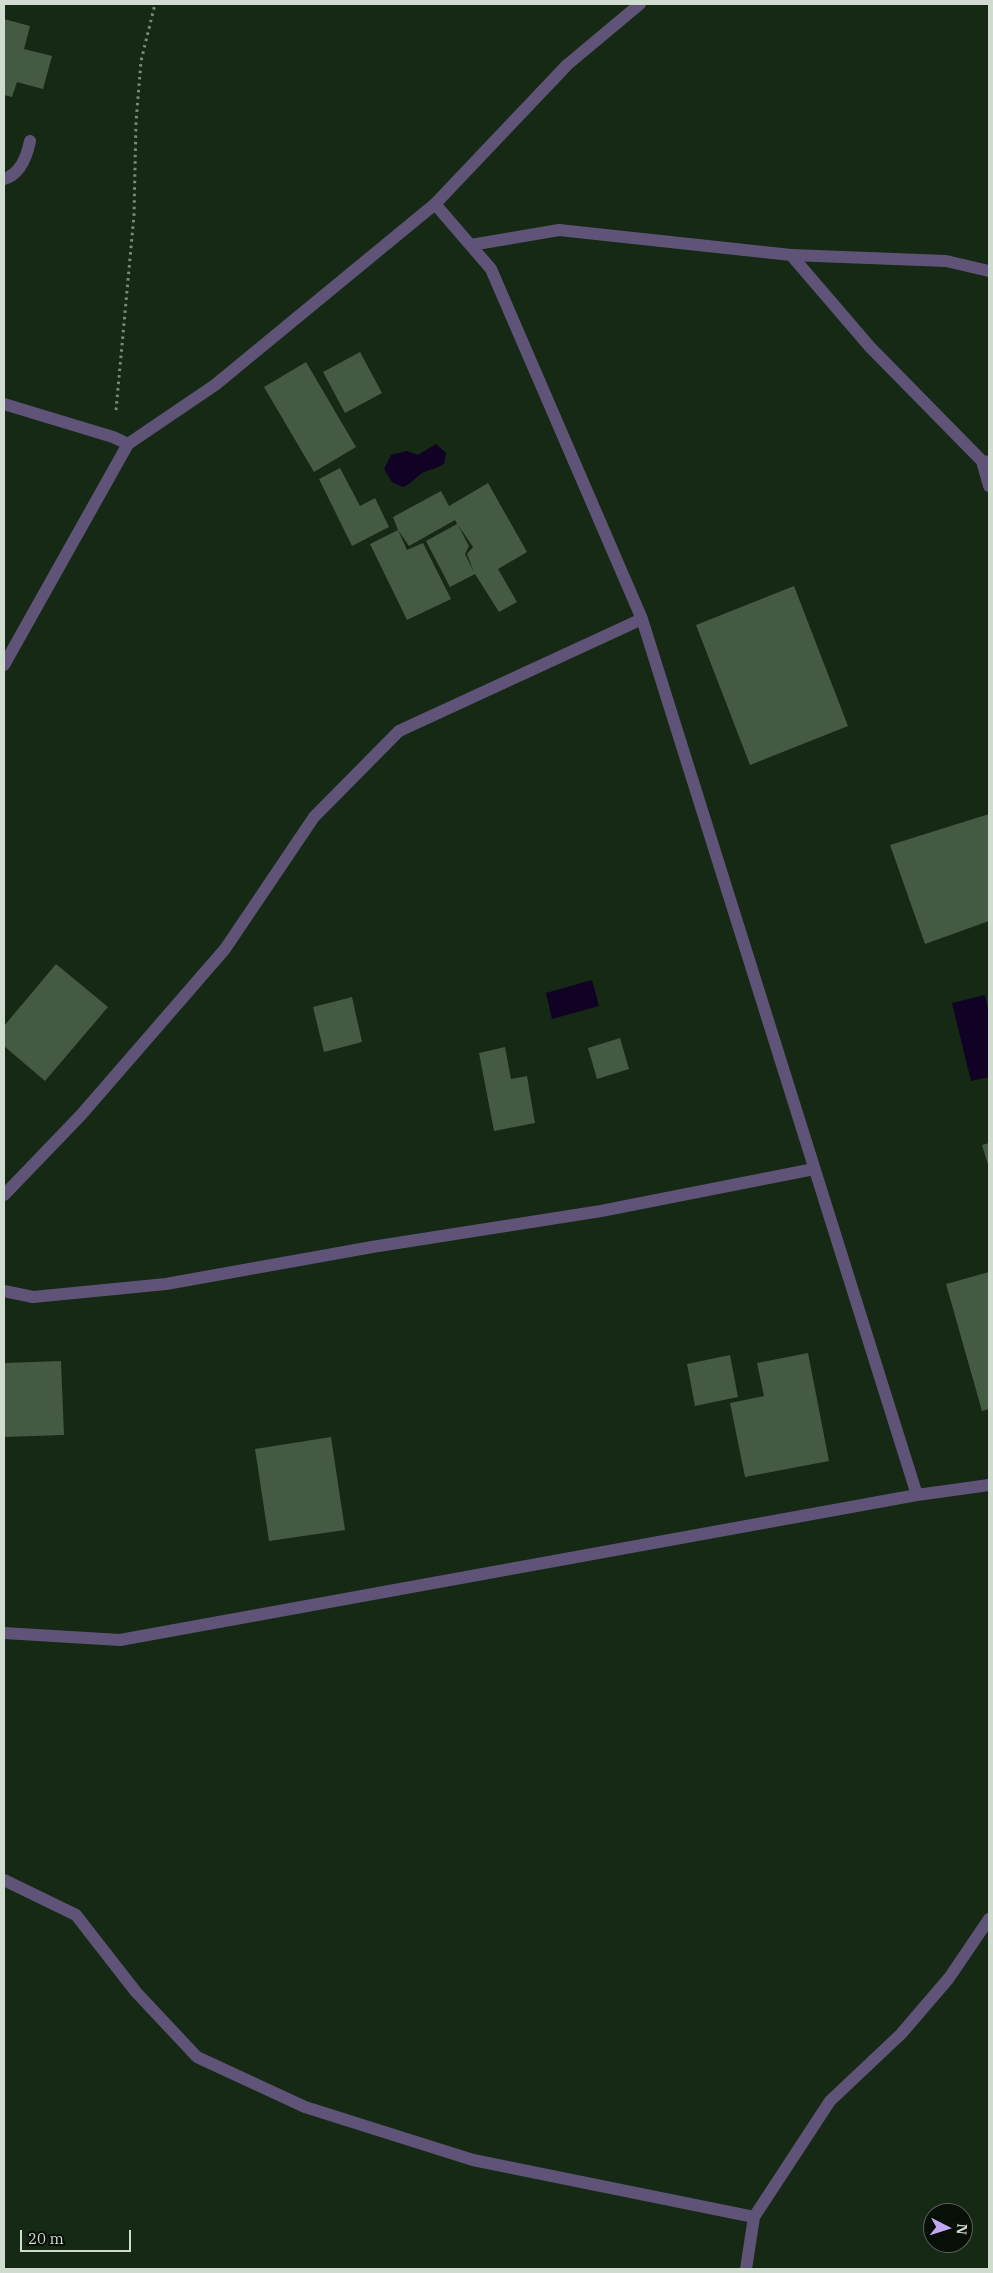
<!DOCTYPE html>
<style>
body{margin:0}
#map{position:relative;width:993px;height:2273px;overflow:hidden;background:#152914;font-family:"IBM Plex Serif",serif}
canvas{display:block}
.frame{position:absolute;inset:0;border:5px solid #cfdccf;pointer-events:none}
.north{position:absolute;left:923px;top:2203px;width:50px;height:50px;box-sizing:border-box;background:#070f07;border:1px solid #576157;border-radius:50%;rotate:95deg;font-size:14px;font-weight:700;line-height:20px;text-align:center;color:#cfdccf}
.north::after{content:'';display:block;margin:auto;width:18px;height:22px;background:#c2a8f2;clip-path:polygon(50% 0,100% 100%,50% 72%,0 100%)}
.scale{position:absolute;left:20px;top:2230px;width:111px;height:22px;box-sizing:border-box;border:2px solid #cfdccf;border-top:0;padding-left:6px;font-size:15px;line-height:18px;white-space:nowrap;color:#cfdccf;-webkit-text-stroke:4px #070f07;paint-order:stroke}
</style>
<div id="map">
<canvas width="993" height="2273"></canvas>
<div class="frame"></div>
<div class="north">N</div>
<div class="scale">20 m</div>
</div>
<script>
const ctx = document.querySelector('canvas').getContext('2d');
ctx.lineJoin = 'round';
function fill(path, color) { ctx.fillStyle = color; ctx.fill(path, 'evenodd'); }
function strokePath(path, color, width, dash) { ctx.strokeStyle = color; ctx.lineWidth = width; ctx.lineCap = dash ? 'butt' : 'round'; ctx.setLineDash(dash || []); ctx.stroke(path); }
fill(new Path2D(`
 M436,444L446,453L444,464C437,468 432,469 424,472C417,475 412,484 403,487L392,482L384,469L391,455L407,451L418,455Z
 M592,980L599,1006L552,1019L546,993Z
 M985,995L989,1014V1077L971,1081L952,1003Z`), '#110125');
fill(new Path2D(`
 M4,19L30,26L24,49L52,56L43,89L17,82L12,97L4,95Z
 M360,352L382,393L345,413L323,372Z
 M306,362L356,447L314,472L264,387Z
 M340,468L360,506L375,498L389,527L352,546L319,479Z
 M488,483L527,552L498,569L517,602L499,612L475,574L450,587L426,541L457,524L455,520L409,546L398,530L407,550L423,543L451,599L407,620L370,544L398,530L393,517L441,491L449,506ZM458,525L473,547L467,554L474,572L465,554L469,546Z
 M794,586L848,726L750,765L696,625Z
 M989,814V921L925,944L890,845Z
 M56,964L108,1007L45,1081L4,1046V1026Z
 M352,997L362,1042L324,1052L313,1007Z
 M620,1038L629,1069L597,1079L588,1048Z
 M505,1047L511,1079L527,1076L535,1123L494,1131L479,1053Z
 M989,1143V1168L982,1145Z
 M989,1272V1409L982,1411L946,1284Z
 M808,1353L829,1461L745,1477L730,1403L764,1396L757,1363Z
 M730,1355L738,1397L695,1406L687,1364Z
 M61,1361L64,1435L4,1437V1363Z
 M331,1437L345,1530L269,1541L255,1449Z`), '#445a43');
strokePath(new Path2D(`
 M116,410L134,215L136,122L141,61L155,4`), '#7b8b7b', 3, [2.5, 4]);
strokePath(new Path2D(`
 M4,179C21,174 27,156 30,141
 M435,204L567,65L640,4
 M791,255L946,261L989,271`), '#605378', 12);
strokePath(new Path2D(`
 M471,245L559,230L791,255L870,347L982,461L989,462
 M4,404L113,437L128,444L215,385L435,204L491,269L642,619L917,1495
 M982,461L989,486
 M4,665L128,444
 M4,1195L81,1115L225,949L314,817L399,731L642,619
 M4,1291L33,1297L166,1284L372,1247L601,1211L814,1169
 M4,1633L120,1640L917,1495L989,1485
 M4,1880L76,1915L136,1992L197,2057L305,2107L473,2160L754,2217
 M746,2269L754,2217L830,2101L901,2034L949,1978L989,1919`), '#605378', 12);
</script>
